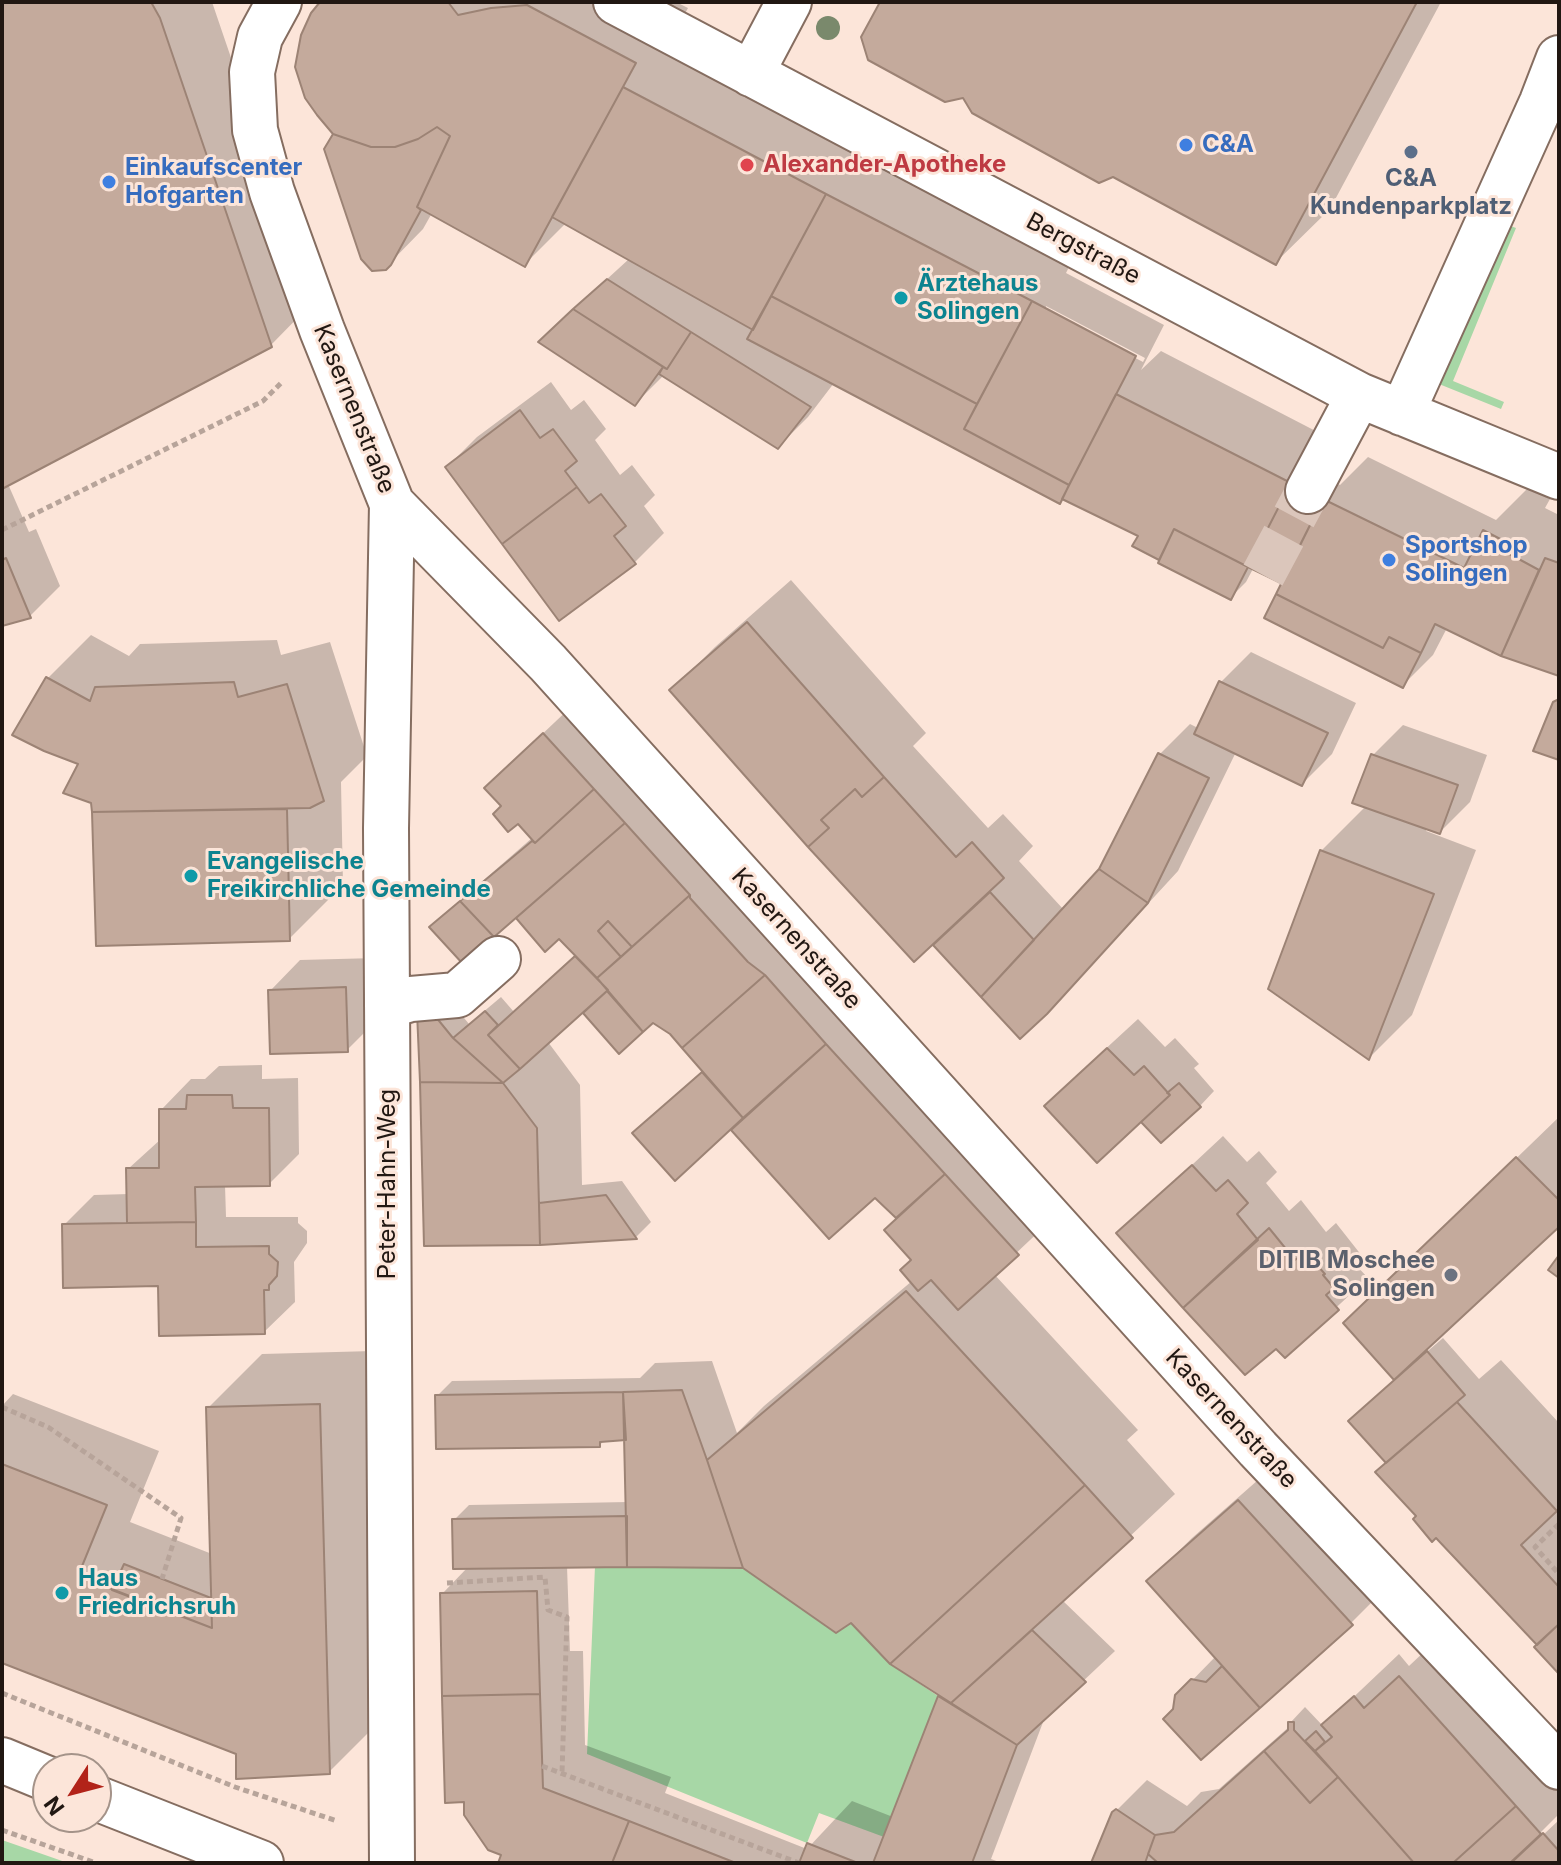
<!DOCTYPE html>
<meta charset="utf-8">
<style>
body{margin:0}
#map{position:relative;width:1561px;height:1865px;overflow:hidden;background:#fce5d9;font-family:Inter,sans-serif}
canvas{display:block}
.frame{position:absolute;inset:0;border:4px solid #211712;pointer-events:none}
.north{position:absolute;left:32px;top:1753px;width:80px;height:80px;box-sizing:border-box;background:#fce5d9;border:2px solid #a49389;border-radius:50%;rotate:234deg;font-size:22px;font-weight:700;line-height:32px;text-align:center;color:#211712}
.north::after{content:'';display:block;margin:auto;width:28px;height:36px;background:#b22319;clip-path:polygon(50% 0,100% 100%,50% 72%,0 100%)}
</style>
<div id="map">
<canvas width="1561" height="1865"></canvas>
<div class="frame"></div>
<div class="north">N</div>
</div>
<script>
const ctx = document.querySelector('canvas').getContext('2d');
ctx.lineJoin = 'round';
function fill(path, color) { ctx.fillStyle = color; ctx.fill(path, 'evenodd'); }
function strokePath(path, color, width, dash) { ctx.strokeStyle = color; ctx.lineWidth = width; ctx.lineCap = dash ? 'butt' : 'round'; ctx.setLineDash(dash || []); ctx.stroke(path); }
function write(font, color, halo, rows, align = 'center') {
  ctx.font = font + ' Inter,sans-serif'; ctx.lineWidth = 6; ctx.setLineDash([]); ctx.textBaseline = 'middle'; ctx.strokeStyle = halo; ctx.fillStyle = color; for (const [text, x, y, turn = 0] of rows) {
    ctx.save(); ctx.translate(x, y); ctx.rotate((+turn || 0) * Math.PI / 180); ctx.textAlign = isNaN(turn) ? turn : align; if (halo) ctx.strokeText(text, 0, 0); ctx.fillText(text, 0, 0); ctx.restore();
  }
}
fill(new Path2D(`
 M1505,224L1516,228L1453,381L1504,402L1501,409L1439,384Z
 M595,1566L743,1568L836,1633L851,1623L890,1664L938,1696L884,1837L819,1813L807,1843L587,1754Z
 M2,1840L68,1863H2Z`), '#a7d7a6');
fill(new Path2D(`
 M2,2H212L314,301L271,345L8,484L29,532L36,529L60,586L30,616L2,624Z
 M323,2H676L688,8L668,45L1074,257L1066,273L1164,325L1141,370L1161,351L1333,440L1316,473L1340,485L1368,457L1496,520L1528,488L1550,499L1545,508L1559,515V674L1502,654L1447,628L1433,655L1403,685L1284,582L1254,567L1246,582L1230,598L1165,552L1159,558L1140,536L834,383L808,417L778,447L664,375L635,404L571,312L629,259L566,223L525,264L432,213L423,229L385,268L336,134ZM1046,306L1145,358L1143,362L1046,311Z
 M882,2H1441L1330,209L1276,262L964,96Z
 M551,382L571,410L584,400L606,429L595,440L620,475L632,465L655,495L644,506L664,533L634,563L447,467L477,437Z
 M791,580L926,733L913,746L988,828L1003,814L1033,846L1019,861L1064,910L1100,870L1160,754L1190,724L1198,728L1221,682L1251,652L1356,703L1332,754L1302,784L1236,752L1178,871L1077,981L1020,1036L933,942L672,690L715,647Z
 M91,635L129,656L140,644L277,640L281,655L330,642L367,756L341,782L343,885L289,939L98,944L94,812L81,763L48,678Z
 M574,704L1047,1224L994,1274L1138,1430L1127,1440L1175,1494L1062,1600L1115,1651L1045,1717L991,1859L1002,1863H500L504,1854L442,1594L468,1567L454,1520L469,1505L628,1502L626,1438L605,1439L600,1445L437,1396L452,1381L640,1378L655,1363L712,1361L737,1433L764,1406L912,1281L914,1260L899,1218L875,1195L829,1236L731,1127L635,1133L703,1070L671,1032L653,1021L619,1051L583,1010L548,1042L580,1085L582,1185L622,1181L651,1222L636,1237L542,1243V1240L539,1243L419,1013L446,996L469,1024L501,997L514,1012L576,954L559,937L545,949L517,915L447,912L532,838L504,806L517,758ZM567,1566H744L851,1620L941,1695L893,1817L852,1801L807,1849L665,1793L671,1777L585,1745L583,1651H570Z
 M1403,725L1487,755L1470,802L1440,832L1427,828L1426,831L1476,850L1412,1015L1369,1058L1321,851L1366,806L1373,755Z
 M376,958L378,1019L347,1050L270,991L300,960Z
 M1138,1019L1165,1047L1175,1038L1199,1064L1194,1068L1214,1091L1200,1106L1141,1119L1076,1076Z
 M262,1065V1079L298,1078L299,1154L269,1184L225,1185L226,1217H298V1223L307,1231V1243L294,1262L295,1302L264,1332L160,1284L64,1225L94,1195L129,1194L128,1169L161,1139V1110L191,1079H205L219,1066Z
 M1559,1117V1224L1419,1354L1422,1356L1443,1338L1479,1379L1501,1360L1559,1423V1669L1419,1516L1388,1462L1396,1379L1346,1323Z
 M1223,1136L1247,1162L1259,1151L1277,1172L1266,1183L1289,1211L1301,1200L1326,1232L1336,1223L1362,1256L1355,1264L1368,1278L1285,1355L1119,1233Z
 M373,1351L383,1718L329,1772L238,1753L2,1662V1406L13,1394L159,1451L130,1522L212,1554L208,1408L262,1354Z
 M1283,1458L1394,1580L1351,1623L1202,1757L1175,1710L1177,1696L1216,1656L1149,1581L1192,1538Z
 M1443,1634L1559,1763V1814L1541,1832L1543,1835L1559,1820V1863H1094L1114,1813L1147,1780L1187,1806L1201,1792L1219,1789L1290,1726V1723L1305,1707L1323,1726L1399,1654L1409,1666Z`), '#0003');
const building = new Path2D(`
 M2,2H151L160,18L272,347L2,489Z
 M320,2H448L458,15L491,8L527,5L636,63L525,267L417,207L450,136L437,127L418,139L395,147H371L333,134L317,115L305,98L295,67L301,35L311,13Z
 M880,2H1417L1276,265L1113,177L1099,183L972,113L963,98L945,102L868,60L861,37Z
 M623,87L826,194L753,330L552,217Z
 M437,127L450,136L417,207L421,210L391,265L386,270L372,271L361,259L324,149L333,134L371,147H395L418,139Z
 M826,194L1032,301L977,404L771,296Z
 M607,279L691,332L667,369L573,309Z
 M771,296L977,404L964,429L1069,485L1060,504L747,339Z
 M1032,301L1136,356L1069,485L964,429Z
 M573,309L663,367L635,406L538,342Z
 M691,332L811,407L778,449L659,374L663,367L667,369Z
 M1116,394L1291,483L1248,567L1174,529L1159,560L1132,546L1138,536L1062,499Z
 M520,410L540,438L553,429L577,461L565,471L577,487L502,544L445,467Z
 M1291,483L1323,499L1281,583L1248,567Z
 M577,487L589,503L601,494L626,526L614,536L636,564L559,621L502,544Z
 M1323,499L1464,568L1483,530L1508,543L1504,551L1539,570L1501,656L1435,624L1421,653L1389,637L1383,648L1276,594Z
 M1174,529L1248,567L1231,600L1158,563Z
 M6,558L31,618L2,626V560Z
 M1545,558L1559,563V676L1501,656Z
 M1276,594L1383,648L1389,637L1421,653L1403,688L1264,618Z
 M747,622L884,777L862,797L855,789L821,820L829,828L808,847L669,690Z
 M46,677L90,701L95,687L234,682L238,697L287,684L324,801L310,808L92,812L91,803L63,793L78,764L44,751L12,735Z
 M1219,681L1328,733L1302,786L1194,734Z
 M1559,699V760L1533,751L1553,702Z
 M543,733L594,789L535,843L518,824L508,832L493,814L501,806L484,788Z
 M1158,753L1209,778L1148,903L1099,869Z
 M1371,754L1458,785L1440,834L1352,803Z
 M884,777L956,857L972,842L1004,878L914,962L808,847L829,828L821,820L855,789L862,797Z
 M594,789L625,823L494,937L460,901L532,841L535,843Z
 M287,809L290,941L96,946L92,812Z
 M625,823L690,895L632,947L608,921L598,931L621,957L597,978L559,939L545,952L516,918Z
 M1320,850L1434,894L1369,1060L1268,989Z
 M1099,869L1148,903L1047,1014L1020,1039L981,997Z
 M990,892L1034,940L981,997L933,945Z
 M690,895V898L748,962L765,975L682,1048L670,1034L653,1023L643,1032L597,978Z
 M460,901L494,937L463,964L429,927Z
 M608,921L632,947L621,957L598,931Z
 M575,956L608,990L520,1069L488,1035Z
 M765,975L826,1044L743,1118L682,1048Z
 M346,987L348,1052L270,1054L268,990Z
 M607,991L643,1032L619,1054L583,1013Z
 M431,1011L453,1038L503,1083L420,1082L417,1012Z
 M485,1011L498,1025L488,1035L520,1069L503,1083L453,1038Z
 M826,1044L945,1174L896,1218L875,1198L829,1239L731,1130Z
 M1107,1048L1134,1075L1144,1066L1170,1095L1097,1163L1044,1106Z
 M702,1072L743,1118L675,1181L632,1133Z
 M420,1082L503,1083L537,1128L540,1245L424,1246Z
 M1179,1083L1201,1107L1161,1143L1141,1122L1170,1095L1167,1093Z
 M187,1095H232L233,1108H269L270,1186L195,1187L196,1222L127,1223L126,1168H159V1109H186Z
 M1516,1157L1559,1200V1227L1394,1380L1343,1323Z
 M1192,1165L1216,1191L1228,1180L1248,1203L1237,1214L1258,1240L1183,1308L1116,1233Z
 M945,1174L1019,1255L958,1310L931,1280L918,1291L900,1270L911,1260L884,1230Z
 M606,1195L637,1239L540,1245L539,1203Z
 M196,1222V1247L269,1246V1254L278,1262L277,1276L269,1285V1290H264L265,1334L159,1336L158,1286L63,1288L62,1224Z
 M1269,1228L1295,1260L1305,1252L1325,1274L1323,1275L1334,1288L1326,1295L1339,1310L1285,1358L1276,1349L1245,1375L1183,1308Z
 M1559,1255V1278L1548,1270Z
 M906,1291L1085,1485L890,1664L851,1623L836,1633L743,1568L707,1460Z
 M1427,1351L1465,1395L1386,1463L1348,1421Z
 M682,1390L707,1460L743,1568L627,1567L623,1392Z
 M623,1392L626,1440L600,1442V1447L436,1449L435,1395Z
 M1457,1402L1557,1511L1521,1545L1559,1587V1624L1537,1645L1436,1538L1432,1542L1413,1519L1416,1516L1375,1472Z
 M320,1404L330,1774L236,1779V1754L2,1663V1464L107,1505L78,1576L212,1628L206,1407Z
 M1085,1485L1133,1538L951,1703L890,1664Z
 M1238,1500L1353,1625L1260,1708L1146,1581Z
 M627,1516V1567L453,1569L452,1519Z
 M124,1564L211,1598L212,1628L112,1590Z
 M537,1591L540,1694L442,1696L440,1593Z
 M1559,1624V1674L1534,1647Z
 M1032,1630L1086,1682L1017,1745L951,1703Z
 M1222,1666L1260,1708L1201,1760L1163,1719L1173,1709L1175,1695L1191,1679L1206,1682Z
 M1399,1676L1516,1806L1453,1863H1414L1315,1751L1332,1737L1321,1725L1354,1696L1364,1708Z
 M540,1694L543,1788L629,1821L612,1863H498L501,1855L488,1850L464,1815V1802L445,1803L442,1696Z
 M938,1696L1017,1745L972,1863H873Z
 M1288,1722H1294V1730L1338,1777L1310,1803L1264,1751L1288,1730Z
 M1316,1731L1325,1742L1315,1751L1305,1741Z
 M1264,1751L1310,1803L1338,1777L1414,1863H1158L1148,1854L1155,1835L1174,1832Z
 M1516,1806L1541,1834L1510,1863H1453Z
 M1116,1809L1155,1835L1145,1863H1091L1112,1812Z
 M629,1821L736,1863H612Z
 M1543,1833L1559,1851V1863H1511Z
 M807,1843L858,1863H799Z`);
fill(building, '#c4aa9c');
strokePath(building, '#9c8375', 2);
strokePath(new Path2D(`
 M1263,575L1308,491`), '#dbc6bb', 44, [44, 22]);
const minor = new Path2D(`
 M279,2L260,37L252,72L255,130L272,192L322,330L392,504L548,663L1258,1449L1559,1767
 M616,2L1359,395L1559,477
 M751,74L789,2
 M1402,413L1542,102L1559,58
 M1308,491L1359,395
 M392,504L386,828L392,1863
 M387,1006L411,999L457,995L498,959
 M2,1760L48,1779
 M96,1798L261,1863`);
strokePath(minor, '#856d60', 48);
strokePath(new Path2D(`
 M2,530L263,401L283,381
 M2,1407L48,1427L181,1518L162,1579
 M1559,1524L1535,1547L1559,1574
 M447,1583L545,1577L548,1610L567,1617L562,1773
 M2,1693L235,1787L337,1821
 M542,1766L799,1863
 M2,1830L96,1863`), '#b7a49a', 5, [6, 4]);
strokePath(minor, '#fff', 44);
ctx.fillStyle = '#7a896c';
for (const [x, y] of [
 [828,28]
]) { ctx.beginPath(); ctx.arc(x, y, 12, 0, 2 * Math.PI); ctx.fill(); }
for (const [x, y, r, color] of [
 [1186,145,8,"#3f7fe0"],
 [1411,152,8,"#5c6f8a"],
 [747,165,8,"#e0444e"],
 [109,182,8,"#3f7fe0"],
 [901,298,8,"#0f9aa8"],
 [1389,560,8,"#3f7fe0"],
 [191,876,8,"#0f9aa8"],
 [1451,1275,8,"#6b7280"],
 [62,1593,8,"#0f9aa8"]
]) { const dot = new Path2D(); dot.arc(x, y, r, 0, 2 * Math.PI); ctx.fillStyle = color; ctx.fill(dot); strokePath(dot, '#fce5d9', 3); }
write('bold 24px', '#366cbe', '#fce5d9', [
 ["C&A",1202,145],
 ["Einkaufscenter",125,168],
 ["Hofgarten",125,196],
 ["Sportshop",1405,546],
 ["Solingen",1405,574]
], 'left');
write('bold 24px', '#be3a42', '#fce5d9', [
 ["Alexander-Apotheke",763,165]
], 'left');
write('bold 24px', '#4e5e75', '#fce5d9', [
 ["C&A",1411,179],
 ["Kundenparkplatz",1411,207]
]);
write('24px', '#211712', '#fce5d9', [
 ["Bergstraße",1083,249,28],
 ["Kasernenstraße",354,409,68],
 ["Kasernenstraße",796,939,48],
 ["Peter-Hahn-Weg",388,1184,-90],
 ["Kasernenstraße",1231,1419,47]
]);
write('bold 24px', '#0d838f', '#fce5d9', [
 ["Ärztehaus",917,284],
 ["Solingen",917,312],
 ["Evangelische",207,862],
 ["Freikirchliche Gemeinde",207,890],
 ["Haus",78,1579],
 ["Friedrichsruh",78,1607]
], 'left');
write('bold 24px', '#5b616d', '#fce5d9', [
 ["DITIB Moschee",1435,1261],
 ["Solingen",1435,1289]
], 'right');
</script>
